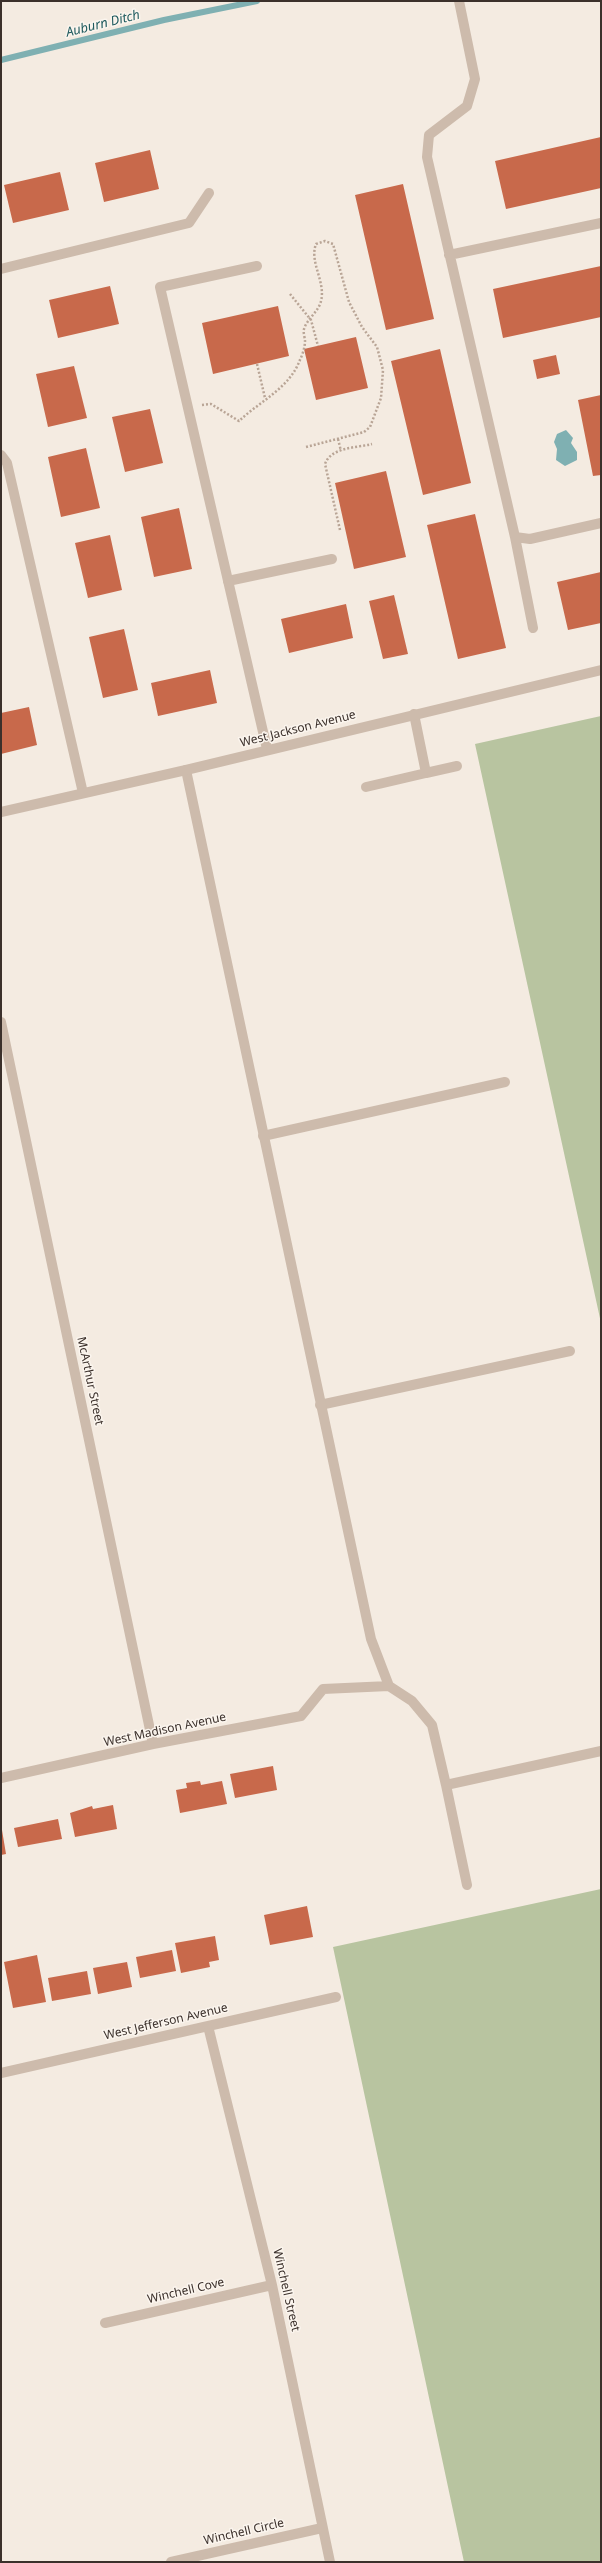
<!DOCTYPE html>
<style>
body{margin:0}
#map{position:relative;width:602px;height:2563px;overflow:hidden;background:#f4ebe1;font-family:"Noto Sans",sans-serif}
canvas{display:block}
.frame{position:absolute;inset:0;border:2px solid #3b302b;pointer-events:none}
</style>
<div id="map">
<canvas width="602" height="2563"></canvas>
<div class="frame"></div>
</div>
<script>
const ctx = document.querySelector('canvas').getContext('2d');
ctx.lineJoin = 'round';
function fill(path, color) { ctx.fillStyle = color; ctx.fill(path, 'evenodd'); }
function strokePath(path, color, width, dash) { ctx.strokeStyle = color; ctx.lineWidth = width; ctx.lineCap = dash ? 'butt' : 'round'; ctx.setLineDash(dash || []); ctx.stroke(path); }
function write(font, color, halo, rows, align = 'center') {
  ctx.font = font + ' "Noto Sans",sans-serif'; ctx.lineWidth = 3; ctx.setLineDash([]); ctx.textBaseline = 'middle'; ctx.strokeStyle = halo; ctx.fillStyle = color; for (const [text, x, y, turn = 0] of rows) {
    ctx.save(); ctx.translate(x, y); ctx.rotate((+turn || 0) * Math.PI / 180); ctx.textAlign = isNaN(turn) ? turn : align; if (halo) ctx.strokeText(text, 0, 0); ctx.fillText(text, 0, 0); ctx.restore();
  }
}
fill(new Path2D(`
 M601,716V1323L475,744Z
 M601,1889V2562H464L333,1947Z`), '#b8c4a0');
fill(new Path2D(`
 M566,430L573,438L571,443L577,452V460L565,466L556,460L557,449L554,442L557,434Z`), '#7fb0b2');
strokePath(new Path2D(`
 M1,60L164,20L257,1`), '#7fb0b2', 6);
fill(new Path2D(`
 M601,137V188L506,209L495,161Z
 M150,150L159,189L104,202L95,163Z
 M60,172L69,210L13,223L4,185Z
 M403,184L434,319L386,330L355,195Z
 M601,266V317L503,338L493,289Z
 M110,286L119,324L58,338L49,300Z
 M278,306L289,356L213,374L202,323Z
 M356,337L368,388L316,400L304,349Z
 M440,349L471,483L423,495L391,361Z
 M556,355L560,374L537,379L533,360Z
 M74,366L87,418L48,427L36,374Z
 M601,395V475L593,476L578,400Z
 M150,409L163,463L125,472L112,417Z
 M86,448L100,508L61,517L48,457Z
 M386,471L406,557L354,569L335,483Z
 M179,508L192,569L154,577L141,517Z
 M475,514L506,648L458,659L427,525Z
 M110,535L122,590L88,598L75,543Z
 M601,572V623L568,630L557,582Z
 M394,595L408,654L383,659L369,601Z
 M346,604L353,638L289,653L281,619Z
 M124,629L138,690L103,698L89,637Z
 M210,670L217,703L158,716L151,683Z
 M29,707L37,745L1,754V713Z
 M273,1766L277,1790L235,1798L230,1774Z
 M200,1781L201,1785L222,1781L227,1804L180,1813L176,1790L187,1788L186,1783Z
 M113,1805L117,1829L75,1837L70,1813L92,1806L93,1809Z
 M58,1819L62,1839L18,1847L14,1828Z
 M2,1830L6,1854L1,1855V1831Z
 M307,1906L313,1937L270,1945L264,1915Z
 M215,1936L219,1960L209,1962L210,1967L181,1973L175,1943Z
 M172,1950L176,1971L140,1978L136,1957Z
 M37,1955L46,2002L13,2008L4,1962Z
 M127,1962L132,1987L98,1994L93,1968Z
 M87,1971L91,1994L52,2001L48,1978Z`), '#c8694b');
strokePath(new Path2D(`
 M290,294L311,320L318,346
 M257,364L265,398
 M202,405L211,404L239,421C259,402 289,388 299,362C302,356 305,348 305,341C305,338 303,333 304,329C307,319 319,311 321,301C326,282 309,262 316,244L325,241L333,244L349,302L362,327L377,347L383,370L381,398L370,427L364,432L306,447
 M338,439L341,451
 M340,530L325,464C331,447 356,448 372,444`), '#b9a596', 2.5, [2, 2]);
strokePath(new Path2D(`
 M228,581L332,559
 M426,773L457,766
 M366,787L426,773L414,714
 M263,1136L505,1082
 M320,1405L570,1351`), '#cdbbac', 10);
strokePath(new Path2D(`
 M459,1L475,79L467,106L429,135L427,157L515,537L530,539L601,523
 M449,255L601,223
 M257,266L160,287L267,749
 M1,269L189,223L209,193
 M1,455L7,463L83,793
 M515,537L533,628
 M186,770L371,1639L389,1686L412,1701L432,1725L446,1785L601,1751
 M1,1022L153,1744
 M1,1778L153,1744L301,1716L323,1689L389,1686
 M446,1785L467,1885
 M208,2026L272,2285L330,2562
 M1,2073L336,1997
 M105,2323L272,2285
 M171,2562L322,2528`), '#cdbbac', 10);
strokePath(new Path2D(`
 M1,812L186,770L601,670`), '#cdbbac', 10);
write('12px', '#3b302b', '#fbf5ee', [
 ["West Jackson Avenue",298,729,-14],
 ["McArthur Street",90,1381,78],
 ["West Madison Avenue",165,1730,-12],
 ["West Jefferson Avenue",166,2022,-13],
 ["Winchell Street",286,2290,77],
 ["Winchell Cove",186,2291,-13],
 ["Winchell Circle",244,2532,-13]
]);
write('italic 13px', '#1f5a5e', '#fbf5ee', [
 ["Auburn Ditch",103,24,-14]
]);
</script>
